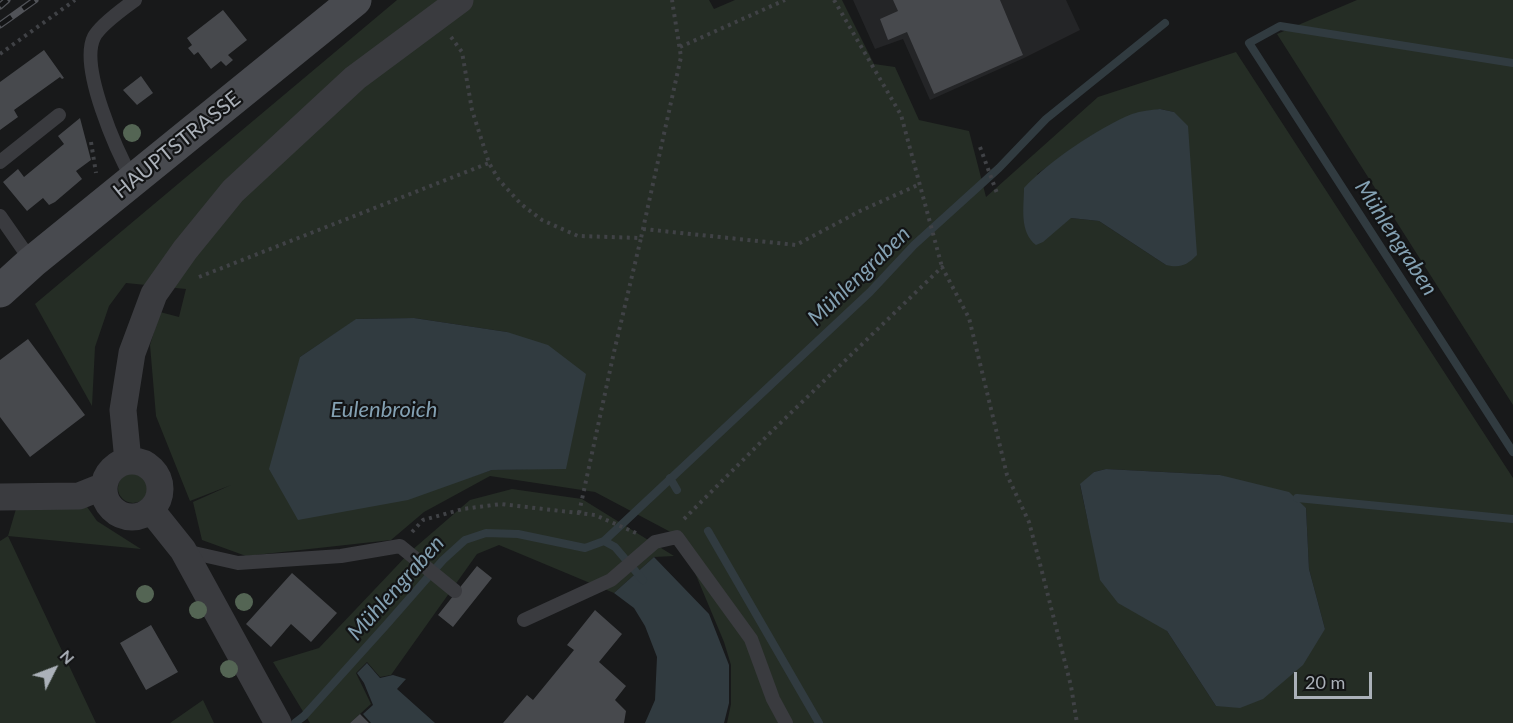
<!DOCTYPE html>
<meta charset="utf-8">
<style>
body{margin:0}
#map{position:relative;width:1513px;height:723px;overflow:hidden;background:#18191a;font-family:Lato,sans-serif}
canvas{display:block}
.north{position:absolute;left:24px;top:639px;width:60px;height:60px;-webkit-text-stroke:4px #131415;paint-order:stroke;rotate:48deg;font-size:16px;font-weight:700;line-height:24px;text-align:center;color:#abb1b9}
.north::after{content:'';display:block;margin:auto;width:21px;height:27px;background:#abb1b9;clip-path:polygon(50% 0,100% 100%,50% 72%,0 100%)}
.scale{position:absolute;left:1294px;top:672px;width:78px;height:27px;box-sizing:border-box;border:3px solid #abb1b9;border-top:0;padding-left:8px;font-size:18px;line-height:21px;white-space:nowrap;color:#abb1b9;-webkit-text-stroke:4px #131415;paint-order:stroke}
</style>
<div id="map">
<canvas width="1513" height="723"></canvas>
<div class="north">N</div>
<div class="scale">20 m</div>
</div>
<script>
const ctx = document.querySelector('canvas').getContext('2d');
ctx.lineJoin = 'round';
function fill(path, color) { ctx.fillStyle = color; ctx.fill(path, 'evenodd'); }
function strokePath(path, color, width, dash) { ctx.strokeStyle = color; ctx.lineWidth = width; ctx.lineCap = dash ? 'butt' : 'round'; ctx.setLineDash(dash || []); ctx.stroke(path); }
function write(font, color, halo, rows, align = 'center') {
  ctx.font = font + ' Lato,sans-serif'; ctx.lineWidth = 4.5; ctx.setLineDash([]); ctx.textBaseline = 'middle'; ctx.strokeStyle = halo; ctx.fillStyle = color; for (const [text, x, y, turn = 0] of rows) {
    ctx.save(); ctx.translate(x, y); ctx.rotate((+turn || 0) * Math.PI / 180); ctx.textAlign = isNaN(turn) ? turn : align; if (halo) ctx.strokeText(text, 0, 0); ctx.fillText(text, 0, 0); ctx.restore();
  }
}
fill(new Path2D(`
 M853,0H1066L1080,30L1024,58L930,100L903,39L875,49Z`), '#242527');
fill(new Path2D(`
 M397,0H709L714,9L735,0H842L874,64L895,67L919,120L969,131L986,197L1098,97L1236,52L1513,478V723H727L731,704V665L724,642L680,537L595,492L490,476L424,512L391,540L246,556L202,540L193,502L231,485L190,501L156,416L150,345L160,312L179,317L186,289L126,283L109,306L95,347L92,406L35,304ZM1160,109L1174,112L1166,265L1099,221L1071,218L1037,174L1089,137L1134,114ZM414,318L507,332L566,468L492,470L455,482L300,357L357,319ZM1106,469L1220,475L1306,508L1309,569L1325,629L1216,706L1167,631L1088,522L1080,485L1094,472Z
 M1357,0H1513V405L1277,34Z
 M118 488a15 15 0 1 1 30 0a15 15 0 1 1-30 0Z
 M512,489L582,499L674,556L654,557L614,593L499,545L477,554L391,675L380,677L367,662L356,673L371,704L350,723H310L273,662L319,648L411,551L470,500Z
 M85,504L97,521L141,549L8,536L96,723H0V541L8,536L16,509Z
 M203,700L214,723H170Z`), '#252d25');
fill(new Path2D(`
 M1160,109L1174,112L1188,126L1197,255C1186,266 1180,268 1166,265L1099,221L1071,218L1043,242L1036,245C1019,232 1024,207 1024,188C1049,161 1098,128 1132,114C1141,111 1151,110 1160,109Z
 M414,318L507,332L548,345L586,374L566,469L492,470L408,500L298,520L269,469L300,357L356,319Z
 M1106,469L1220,475L1289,492L1306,508L1309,569L1325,629L1303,665L1263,699L1240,708L1216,706L1167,631L1118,603L1100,580L1080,484L1094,472Z
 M654,557L709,614L729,665V703L724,723H645L655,700L657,657L645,626L634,608L614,593Z
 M367,663L380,678L393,675L406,679L397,689L435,723H371L363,714L373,705L364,683L357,673Z`), '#313b40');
strokePath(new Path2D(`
 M1513,63L1280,26L1249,43L1513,452
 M670,478L677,490
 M1297,498L1513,519
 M708,531L819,723
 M604,541L615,547L643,580
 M295,723L304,716L387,624L443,560L465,540L486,533L518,534L585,548L604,541L870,292L914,245L999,168L1046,119L1165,23`), '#313b40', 8);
fill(new Path2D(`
 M893,0H1000L1023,55L934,94L907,32L888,40L880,19L898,11Z
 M223,10L247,40L228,55L233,60L226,66L221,61L211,69L198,52L194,55L188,48L192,45L187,38Z
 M44,50L64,78L62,79L60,77L14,110L18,117L0,130V82Z
 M141,76L153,93L137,105L123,90Z
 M80,118L91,160L76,171L82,179L55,202L49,205L43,198L27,211L3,182L18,169L24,177L64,144L58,136Z
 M28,339L85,415L30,457L0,417V360Z
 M477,566L492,578L453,627L438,615Z
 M292,573L337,613L311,642L291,624L271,647L246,624Z
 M595,610L622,634L599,662L626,686L615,700L626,711L624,723H503L527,695L533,700L574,650L567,645Z
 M151,625L178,672L146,690L120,643Z
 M360,714L369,723H350Z`), '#47494d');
strokePath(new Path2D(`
 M834,0L901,115L942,267
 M451,37L462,52L472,110L489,163L499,180L521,204L542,220L578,236L641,238L681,57L672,0
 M680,47L785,0
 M0,54L75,0
 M91,142L96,173
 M980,147L998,196
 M643,229L796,245L860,211L920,184
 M199,277L489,163
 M579,513L614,352L641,238
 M684,519L769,434L942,267L969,318L1007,475L1029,522L1040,564L1071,686L1077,723
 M412,532L423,520L463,509L501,504L595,515L636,533`), '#404246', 4, [3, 4.5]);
strokePath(new Path2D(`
 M0,162L59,115
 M133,180C117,152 79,67 94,37C100,25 124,8 135,0
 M0,216L32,262
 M185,551L238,563L341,556L400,546L455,591
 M524,620L611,580L655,542L677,537L751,639L773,699L786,723`), '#3a3b3f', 14);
strokePath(new Path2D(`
 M104 489a28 28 0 1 1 56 0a28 28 0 1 1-56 0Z
 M128,461L123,410L132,353L154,294L185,250L233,191L355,78L460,0
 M0,497L79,496L104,486
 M151,510L183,550L278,723`), '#3a3b3f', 27);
strokePath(new Path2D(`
 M0,291L32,262L355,0`), '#484a4f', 33);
const rail = new Path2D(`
 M0,6L7,0
 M0,25L35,0`);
strokePath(rail, '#515358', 7);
strokePath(rail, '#131415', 4.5, [14]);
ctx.fillStyle = '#546554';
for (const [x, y] of [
 [132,133],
 [145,594],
 [244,602],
 [198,610],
 [229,669]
]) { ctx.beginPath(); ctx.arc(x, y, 9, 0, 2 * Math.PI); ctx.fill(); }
write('21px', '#abb1b9', '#131415', [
 ["HAUPTSTRASSE",177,145,-39]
]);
write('italic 22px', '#84a1b3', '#131415', [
 ["Mühlengraben",1396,238,57],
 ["Mühlengraben",859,276,-44],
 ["Eulenbroich",384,410],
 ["Mühlengraben",396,588,-48]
]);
</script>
